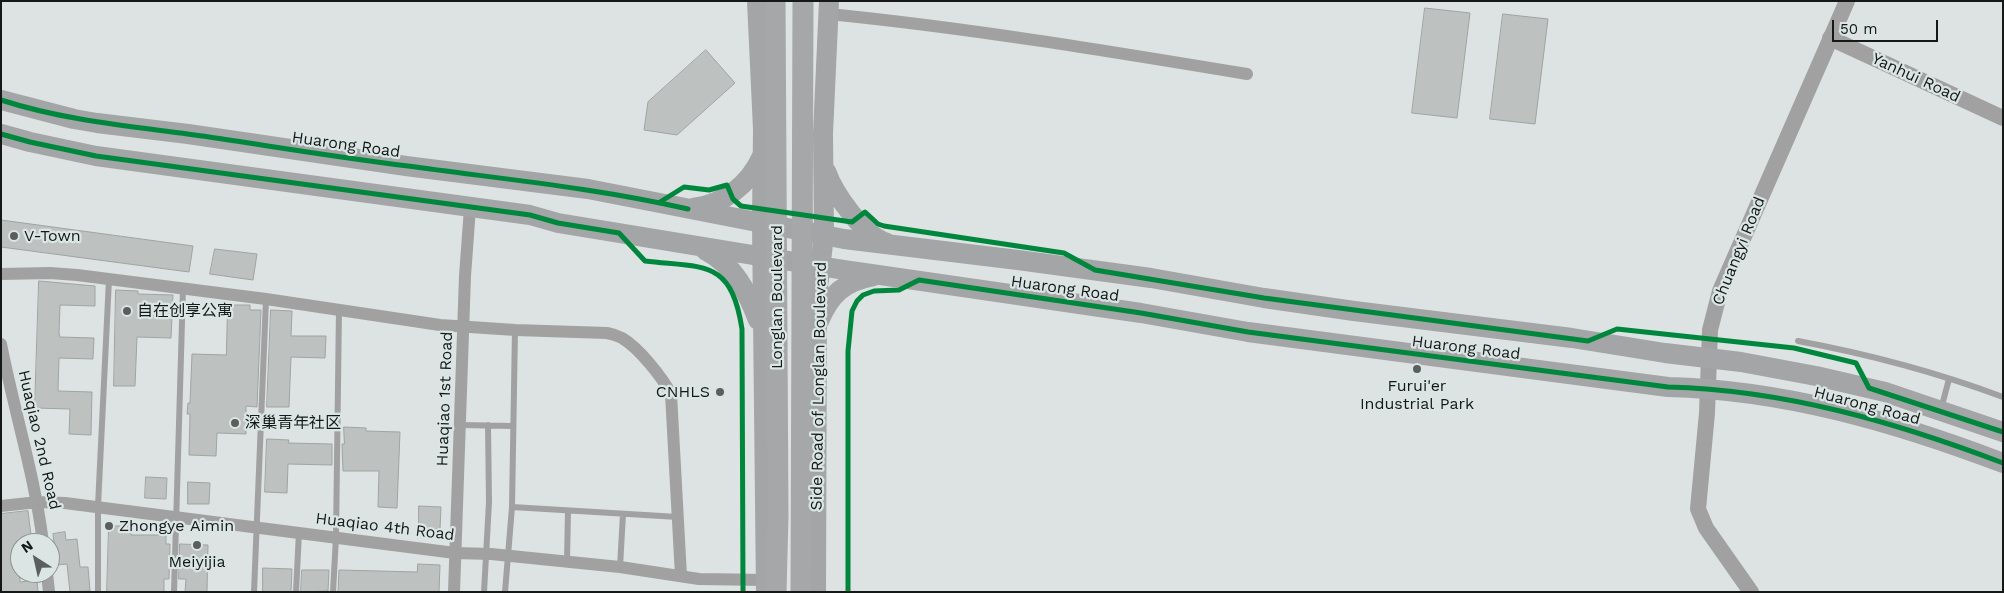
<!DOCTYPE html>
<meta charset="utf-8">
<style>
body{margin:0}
#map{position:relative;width:2004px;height:593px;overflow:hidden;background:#dde2e2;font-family:"Work Sans",sans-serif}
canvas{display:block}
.frame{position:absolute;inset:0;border:2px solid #141817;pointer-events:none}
.north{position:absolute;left:10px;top:533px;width:50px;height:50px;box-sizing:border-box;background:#dae5e4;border:1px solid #8b9392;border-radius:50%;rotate:325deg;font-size:14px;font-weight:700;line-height:20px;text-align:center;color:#141817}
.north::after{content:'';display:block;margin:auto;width:18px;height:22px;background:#5a5f5e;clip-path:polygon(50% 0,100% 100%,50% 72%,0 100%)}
.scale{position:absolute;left:1832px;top:20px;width:106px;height:22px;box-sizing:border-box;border:2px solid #141817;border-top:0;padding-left:6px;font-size:15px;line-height:18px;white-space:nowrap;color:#141817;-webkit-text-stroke:4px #dae5e4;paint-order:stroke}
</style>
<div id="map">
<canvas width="2004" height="593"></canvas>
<div class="frame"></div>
<div class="north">N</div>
<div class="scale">50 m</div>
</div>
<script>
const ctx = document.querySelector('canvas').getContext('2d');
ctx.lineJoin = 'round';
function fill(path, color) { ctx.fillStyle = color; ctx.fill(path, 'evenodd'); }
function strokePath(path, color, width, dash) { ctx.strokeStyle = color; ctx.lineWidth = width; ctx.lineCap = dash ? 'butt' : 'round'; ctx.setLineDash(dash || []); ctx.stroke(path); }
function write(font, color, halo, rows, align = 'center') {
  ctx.font = font + ' "Work Sans","Noto Sans SC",sans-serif'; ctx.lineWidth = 4.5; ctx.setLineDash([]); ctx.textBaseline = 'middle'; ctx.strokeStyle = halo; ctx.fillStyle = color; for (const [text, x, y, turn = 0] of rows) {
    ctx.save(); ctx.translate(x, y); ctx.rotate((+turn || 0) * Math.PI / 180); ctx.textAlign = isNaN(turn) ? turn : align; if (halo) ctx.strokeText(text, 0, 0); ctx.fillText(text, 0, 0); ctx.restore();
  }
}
const building = new Path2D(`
 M1425,8L1470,13L1457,118L1412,113Z
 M1503,14L1548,19L1535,124L1490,119Z
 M706,50L735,83L677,135L644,130L648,102Z
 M1,220L193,246L189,272L1,247Z
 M215,249L257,254L253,280L210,274Z
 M39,281L95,286V306L60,305L59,333L60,337L94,338L93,359L59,358L58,391L92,392L91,435L69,434L70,409L35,408Z
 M116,290L138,291V294L173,295L171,338L137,337L135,386H114Z
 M228,305H250V310H261L257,407L246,406V434L217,433L216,456L189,455L190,414H187L188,403H190L192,354L226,355Z
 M271,310L292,311L291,336H326L325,358L291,357L289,407H267Z
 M344,427L366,428V431L400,432L397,508L378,507L379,471H343L342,444H344Z
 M267,439L289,440L288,443L332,444V465L288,464L287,493L265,492Z
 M146,477L167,478L166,499L145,498Z
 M188,482L210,483L209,504H188Z
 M419,506L441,507L440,529H419Z
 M28,511L32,543H20V582L37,580L38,592H1V514Z
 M109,526H131V535H166V544H170L169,579H164V592H107Z
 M65,532L66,540L77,539L80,567H88L90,591L70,592L67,564L57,565L53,534Z
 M180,544L208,545L207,592H185L186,579H179Z
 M418,564L440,565L439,592H338L339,570L417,572Z
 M263,568L292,569L291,592H263Z
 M302,570H329L328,591L301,592Z`);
fill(building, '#bdc1c0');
strokePath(building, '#9fa3a3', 1);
strokePath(new Path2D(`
 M1798,341C1868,354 1936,372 2003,397
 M1941,409L1949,379
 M461,425L513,426
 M512,507L678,517
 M567,561L568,511
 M620,567L623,514
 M98,592V506L109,279
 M174,592L183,288
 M254,592L266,299
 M296,592L299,532
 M333,592L336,537L339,309
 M484,592L489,502L488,425
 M505,592L512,507L515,330`), '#a1a1a2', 6);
strokePath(new Path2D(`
 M829,14C969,28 1108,51 1247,74
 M1,274L50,273L77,275L266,299L440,325L515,330L607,333C612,334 618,336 622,338C639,348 662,377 671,394L681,576
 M1,344C14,411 35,476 43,543
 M1,506L38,502L65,503L455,553L491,554L620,567L699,579L766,580
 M47,573L49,592
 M454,592L465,276L470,208`), '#a1a1a2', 12);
strokePath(new Path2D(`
 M1830,38L2003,118
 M1751,592L1706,528L1698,509L1707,413L1710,330L1720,291L1847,1`), '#a1a1a2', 16);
strokePath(new Path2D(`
 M757,1L763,129L762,223L766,592
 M1,100L74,119L97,123L188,134L406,166L588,189L844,239L1018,260L1151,278L1264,298L1354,311L1572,338L1665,353L1741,362L1816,376L1885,392L2003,432
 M1,134L30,142L96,156L530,215L558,223L838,269L1141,313L1248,332L1668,387C1785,390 1895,422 2003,463
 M826,171C834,194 863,235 887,243
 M693,208C724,204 749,185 762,156
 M705,250C734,265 747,291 758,320
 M819,321C831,293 844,282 874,276
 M816,592L817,296L824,235L823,134L829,1`), '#a3a5a6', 20);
strokePath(new Path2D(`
 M775,1L778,516L776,592
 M801,592L803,1`), '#a5a7a8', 21);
strokePath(new Path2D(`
 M1,100C69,122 140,127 209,137C276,147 342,158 408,166C502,179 596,188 688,209
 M1,134L30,142L96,156L530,215L558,223L619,233L645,261C705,268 731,259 742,329L743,592
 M660,202L684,187L709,190L727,185L733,199L741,206L852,222L865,212L878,224L884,226L1064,253L1095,270L1264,298L1588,341L1617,329L1794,348L1856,363L1869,388L2003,432
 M848,592V351L852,311L857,301L863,295L874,291L899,290L919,280L1141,313L1248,332L1668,387C1785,390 1895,422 2003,463`), '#00873e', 5);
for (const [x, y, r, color] of [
 [14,236,5,"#5a5f5e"],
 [127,311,5,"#5a5f5e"],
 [1417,369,5,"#5a5f5e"],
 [720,392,5,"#5a5f5e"],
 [235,423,5,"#5a5f5e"],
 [109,526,5,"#5a5f5e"],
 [197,545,5,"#5a5f5e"]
]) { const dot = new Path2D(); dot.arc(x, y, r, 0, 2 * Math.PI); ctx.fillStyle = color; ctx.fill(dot); strokePath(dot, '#dae5e4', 2); }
write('16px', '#141817', '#dae5e4', [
 ["Yanhui Road",1916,78,25],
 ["Huarong Road",346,145,8],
 ["Chuangyi Road",1739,251,-68],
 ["Huarong Road",1065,289,8],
 ["Longlan Boulevard",777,297,-90],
 ["Huarong Road",1466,348,7],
 ["Side Road of Longlan Boulevard",819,386,-89],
 ["Huaqiao 1st Road",445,399,-88],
 ["Huarong Road",1867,406,15],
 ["Huaqiao 2nd Road",39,440,77],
 ["Huaqiao 4th Road",385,527,7]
]);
write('16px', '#141817', '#dae5e4', [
 ["V-Town",24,236],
 ["自在创享公寓",137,311],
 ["Furui'er",1417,386,"center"],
 ["Industrial Park",1417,404,"center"],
 ["CNHLS",710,392,"right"],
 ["深巢青年社区",245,423],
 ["Zhongye Aimin",119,526],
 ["Meiyijia",197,562,"center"]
], 'left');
</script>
